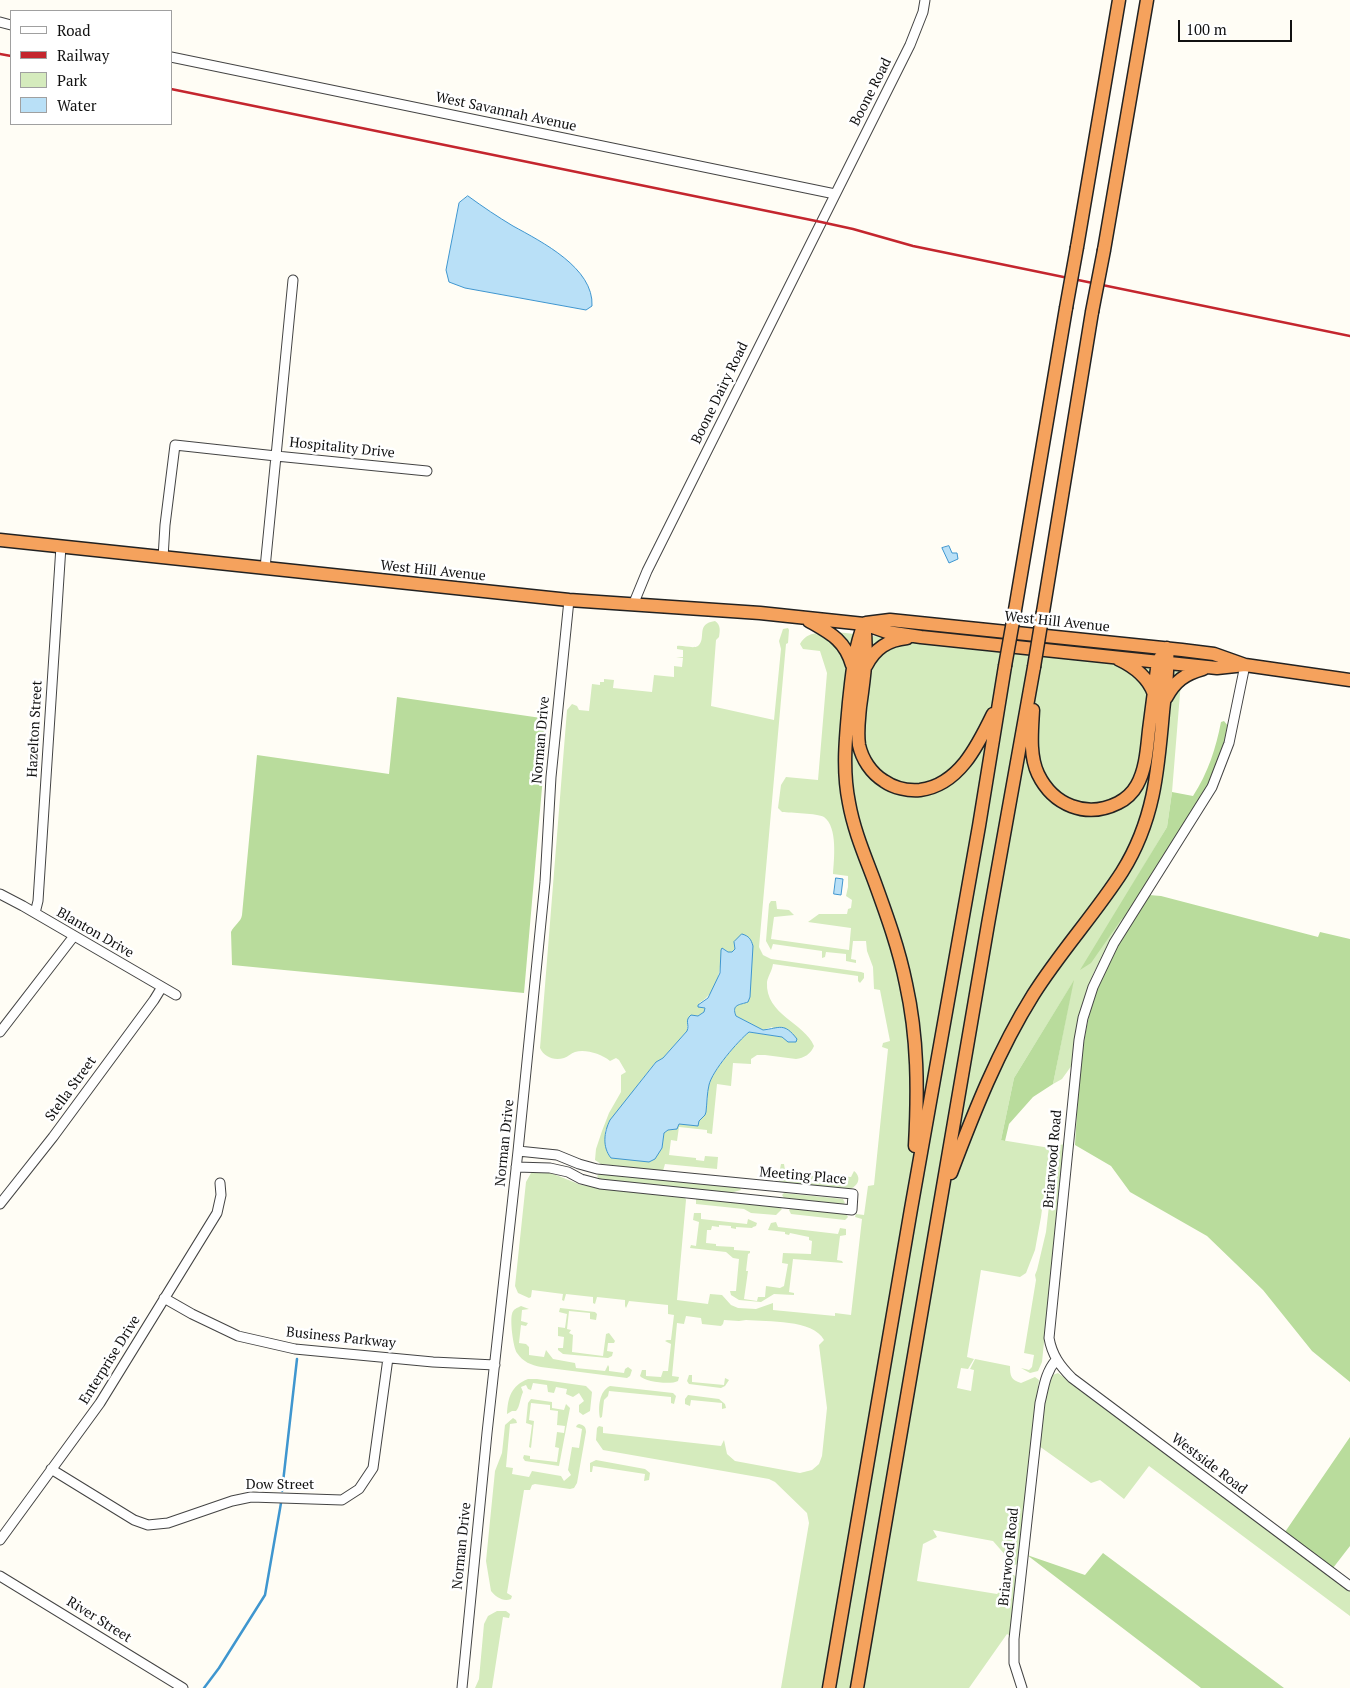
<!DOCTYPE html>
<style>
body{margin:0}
#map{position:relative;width:1350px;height:1688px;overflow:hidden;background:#fffdf5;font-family:"PT Serif",serif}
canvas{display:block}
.legend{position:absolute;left:10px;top:10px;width:162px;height:115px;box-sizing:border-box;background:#fff;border:1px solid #a0a0a0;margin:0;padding:6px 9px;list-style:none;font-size:15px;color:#111}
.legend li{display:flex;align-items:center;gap:10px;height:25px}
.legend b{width:25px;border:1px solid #a0a0a0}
.scale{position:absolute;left:1178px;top:20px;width:114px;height:22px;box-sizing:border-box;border:2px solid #111;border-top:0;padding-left:6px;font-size:15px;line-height:18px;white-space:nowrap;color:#111;-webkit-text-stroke:4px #fff;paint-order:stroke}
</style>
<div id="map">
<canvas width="1350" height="1688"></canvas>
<ul class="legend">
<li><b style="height:6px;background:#fff"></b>Road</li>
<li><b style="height:6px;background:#c4262e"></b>Railway</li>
<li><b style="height:14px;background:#d5ebbd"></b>Park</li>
<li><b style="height:14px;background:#b9e0f7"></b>Water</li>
</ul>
<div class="scale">100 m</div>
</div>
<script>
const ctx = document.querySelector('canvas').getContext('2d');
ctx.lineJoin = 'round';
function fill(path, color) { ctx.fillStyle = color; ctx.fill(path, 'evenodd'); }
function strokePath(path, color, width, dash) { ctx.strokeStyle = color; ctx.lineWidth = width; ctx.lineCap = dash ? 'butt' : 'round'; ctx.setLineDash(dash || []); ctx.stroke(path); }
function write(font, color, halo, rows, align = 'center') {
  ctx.font = font + ' "PT Serif",serif'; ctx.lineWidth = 5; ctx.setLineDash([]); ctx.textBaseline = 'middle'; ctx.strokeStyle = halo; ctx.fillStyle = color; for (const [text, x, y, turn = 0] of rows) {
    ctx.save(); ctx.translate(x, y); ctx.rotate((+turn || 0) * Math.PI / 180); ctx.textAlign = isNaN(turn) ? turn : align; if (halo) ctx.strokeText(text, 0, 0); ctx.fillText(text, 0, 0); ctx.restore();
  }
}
fill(new Path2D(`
 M715,621C721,625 720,631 719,637L716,640L711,706L774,720L781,649L779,641L783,629L788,628L789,630L788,643L786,644L759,947L763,955L771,959L861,972L864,973V978L860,983L858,981V976L773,964C772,971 768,976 767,982C765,1015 805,1023 814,1046C811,1054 804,1058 796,1059L765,1055H757L751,1059V1064L733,1063L731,1086L717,1084L712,1134L707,1133V1130L679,1127L677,1141L671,1140L669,1155L696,1158V1160L704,1161L705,1156L718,1157L717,1169L665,1164L663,1171L601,1164L595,1160L596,1149L602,1131L609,1113L621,1092V1075L626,1072L619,1060L616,1058L610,1061C601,1054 586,1049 575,1052C571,1053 568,1057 564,1058C554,1061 544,1057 540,1048L567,710L572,704L577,706L579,710L589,711L592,684L600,685V682H604V679L614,680L613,688L652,692L654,675L674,677V666L682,667L683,658L676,657H683V650L677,649V646C683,645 693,649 698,646C707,638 695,624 715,621ZM734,942L750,986V997L743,1004H737C734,1008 734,1011 736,1016L763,1030L772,1027L788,1042L782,1037L749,1032C738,1041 713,1071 709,1084C707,1094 708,1105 705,1115L699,1121L679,1124L674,1130H668L664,1133L662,1148L605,1142V1131L643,1078L656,1062L663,1058L687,1031V1026L694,1015L698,1016L704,1012L705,1009L699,1003C718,993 721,970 721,950L724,949L728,952H732L735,949Z
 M836,632L1182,669L1172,792L1167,827L1133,884L1121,920L1125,917L1094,972L1082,1005L1072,1065L1062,1079L1053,1084L1073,982L1014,1078L1001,1140L1050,1148L1041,1217L1035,1250L1026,1273L1020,1277L981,1270L967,1357L974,1359L968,1369L961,1368L957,1388L971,1391L974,1370L970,1369L975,1359L1010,1366C1010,1376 1011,1380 1021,1383L1035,1377L1039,1380L1027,1478L1019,1564L1014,1565L993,1541L933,1530L937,1537L923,1544L917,1581L997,1594L1003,1588L1006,1576L1014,1575L1018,1580L1010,1636L1007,1634L969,1688H781L809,1523L807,1513L775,1482L769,1479L603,1450L596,1440L597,1428L599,1426L603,1427V1433L721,1446L724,1440L727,1454L735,1461L800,1473L812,1470L819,1464L822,1456L827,1408L819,1345L824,1340C813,1319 768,1322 746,1320L739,1321L724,1320L723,1324L721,1326L702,1324L701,1318L686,1316L684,1324L677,1323L672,1376L679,1377L678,1381C671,1385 645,1382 640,1376L642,1370H646V1376L661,1377L663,1371H668L671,1344L665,1341L667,1340H671L674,1315L668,1314V1305L629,1301L626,1308L625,1306V1300L597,1297L595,1304L593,1303V1297L566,1294L564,1301L562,1300L563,1294L532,1290L531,1297L529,1298L518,1293L515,1286L526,1182L531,1173L535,1171L551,1173L581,1185L685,1197L686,1200L677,1300L708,1304L710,1294L722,1295L731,1305L738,1308L756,1309L773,1303V1310L835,1316V1313L851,1315L862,1219L855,1217L856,1214L864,1215L868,1186L874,1185L888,1049L882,1047L883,1043L890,1041L880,990L874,989L873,967L867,951L866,941H853L851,959L856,960V963L846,961V954L826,952L825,957L822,958V951L773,944L771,950L766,941L769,904L771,901H776L777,909L789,910L794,915L774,917L771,939L849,950L851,928L808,922L819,914H847L848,909L851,908L852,900L846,896L848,887V876L833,874C834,860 838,827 824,817C817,813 791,813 782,812L778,808L781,785L786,777L818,780L827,673L820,651L803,649L800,644C808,630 822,633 836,632Z
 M1064,1144L1042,1362L1038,1371L1030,1373L1021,1368L1029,1370L1032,1367L1034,1355L1024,1353L1036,1280L1035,1275L1037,1270L1046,1232L1055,1154L1060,1145Z
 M781,1164H784L785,1170L851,1177L854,1171C863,1178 857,1188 847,1190L781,1183L778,1179Z
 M599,1174L740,1188L741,1190L730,1193L599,1179L597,1176Z
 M784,1193L843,1199L845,1203L843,1204L784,1198L782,1195Z
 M696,1198L779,1206L782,1209L776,1215L751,1213L744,1209L696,1204Z
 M792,1207L845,1212L848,1217L845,1220L791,1214L789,1210Z
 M694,1213H701V1219L747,1224L748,1219L757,1223L756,1226L753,1227L752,1228L736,1227V1229L731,1228V1226L719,1225V1227L712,1226L711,1230H707L706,1243L716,1244V1246L734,1247V1250L750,1251V1253L748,1254L746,1271H748L744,1299L757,1301L758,1297H765L766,1286L780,1288L784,1286L788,1264L782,1263L783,1253L811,1254L812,1241L809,1240V1237L790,1233L789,1235L785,1234V1232L768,1230L771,1223L776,1222L778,1227L838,1234L840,1228L846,1229V1235L840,1236L837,1260L842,1261L843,1263L793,1259L789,1292L794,1293V1295L774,1294L761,1302L739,1300L731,1295L730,1291H736L739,1259L733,1258L726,1252L690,1248L691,1245L696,1246L699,1222L693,1220Z
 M521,1306L529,1309L522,1310L521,1321L528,1323L526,1326L521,1325L519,1343L526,1344L529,1347V1355L544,1357L546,1350L553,1359L575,1363L576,1368L605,1371L608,1365L609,1367V1371L624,1373L625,1369L628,1367L632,1370L630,1376L627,1378L541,1367C531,1365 523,1362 517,1353C513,1347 510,1320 512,1314C513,1309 517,1308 521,1306Z
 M560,1308L595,1312L597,1314L596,1320L590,1319V1313L569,1311L567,1329L571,1330L569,1333L573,1335L572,1352L603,1356L606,1334L609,1333L615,1341L614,1343H608L607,1351L613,1352L612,1356L608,1358L563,1354L558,1350V1348H563L564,1337L558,1336V1327L565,1328L567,1314L559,1312Z
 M1058,1373L1350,1590V1616L1149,1466L1124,1499L1100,1480L1091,1483L1039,1446L1048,1381L1050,1376Z
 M689,1375H692V1382L724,1385L725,1378L729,1380L725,1386L721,1388L689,1384L687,1381Z
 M528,1379H537L586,1386L592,1392L590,1411L583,1415L579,1412V1405L584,1401L579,1393L573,1397L566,1394L567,1389L556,1387L554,1393L548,1392L547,1385L533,1383L531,1390L528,1389L526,1385L521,1387L523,1392C520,1398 520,1407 516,1411H512L507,1414C508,1397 511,1386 528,1379Z
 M610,1386L673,1393L676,1396L674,1404L671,1403V1397L609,1391L608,1396L604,1400L602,1417L600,1418C598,1408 599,1391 610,1386Z
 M688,1395L719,1399L725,1404L726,1408L722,1409V1403L691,1400L690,1406L685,1404V1399Z
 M531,1399L552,1402V1408L564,1410L566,1404L570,1408L559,1466L525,1461L523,1458L524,1455L530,1456V1459L557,1462L559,1448L555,1447L557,1432L564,1433L565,1426L557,1425L558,1411L550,1410V1405L531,1403L529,1420L534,1421L531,1448L529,1447L532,1425L526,1423L528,1403Z
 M513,1418L516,1420L517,1423L510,1424L506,1467L513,1468L512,1474L529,1477L532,1471L561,1476L564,1481L571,1475L568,1470L572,1447L579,1448L582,1429L576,1427L577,1425L579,1424C584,1425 586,1427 586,1432L577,1483L574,1488L570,1489L535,1484L532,1485L530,1490H524L507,1593L512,1596L511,1599C503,1602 496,1597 491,1591L486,1561L495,1471L502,1453L505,1425Z
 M596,1460L645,1469L650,1473L649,1480L644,1481L645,1474L593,1466L592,1472H590V1463Z
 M497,1611H506L510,1614L509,1618L503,1617L492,1688H475L479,1679L484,1624L488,1616Z`), '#d5ebbd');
fill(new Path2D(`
 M397,697L548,719L524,993L232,965L231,932C234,925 241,922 242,915L257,755L389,774Z
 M1224,721L1228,726C1222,750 1216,772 1204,794L1125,917L1121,920L1091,963L1080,970L1167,827L1172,792L1193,796C1208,773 1216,748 1221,722Z
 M1149,895L1161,896L1318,937L1320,932L1350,939V1382L1312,1351L1263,1290L1207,1236L1130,1192L1111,1166L1075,1145C1079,1087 1080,1029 1102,975C1113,947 1132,921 1149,895Z
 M1074,980L1053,1084L1033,1097L1009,1124L1005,1141L1001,1140L1014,1078Z
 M1350,1437V1546L1333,1568L1285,1532Z
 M1103,1553L1284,1688H1201L1027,1555L1085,1575Z`), '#b9dc9c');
const water = new Path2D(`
 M468,196C483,207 498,217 513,226C542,242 594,268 592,306L586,310L465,288L449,282L446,270L459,203Z
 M949,546L952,553H957L958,559L949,563L942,548Z
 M836,878L843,879L841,895L834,894Z
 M742,934C749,936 751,939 753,946L750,997L748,1002C740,1005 731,1004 736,1016L763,1030C780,1028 784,1022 797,1039L796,1042H788L782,1037L749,1032C738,1041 712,1071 709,1085C707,1093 707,1103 706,1112L705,1115L699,1121L698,1126L679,1124L677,1129L668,1130L664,1133L662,1148L655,1159L649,1162L611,1158C602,1147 604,1132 610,1120L656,1062L663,1058L687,1031C690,1024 684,1021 691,1015L698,1016L704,1012L705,1008L698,1007V1005L708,998L720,973L721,950L722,948L728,952H732L735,949L734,942Z`);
fill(water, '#b9e0f7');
strokePath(water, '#3f96cf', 1);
strokePath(new Path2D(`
 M282,1491L297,1359
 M204,1688L219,1668L265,1595L281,1503`), '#3f96cf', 2.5);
const minor = new Path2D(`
 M0,22L11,25
 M171,57L835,194
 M163,558L165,525L175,445L276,456L293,280
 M265,568L276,456L427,471
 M633,605L647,571L910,45L923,12L925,0
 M1245,665L1229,743L1212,787L1114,943L1093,987L1083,1018L1079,1040L1049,1338C1052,1355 1060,1366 1072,1378L1350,1586
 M0,894L23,906L176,995
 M35,913L38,901L61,546
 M0,1032L74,936
 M516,1167L550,1168L568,1172L581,1179L600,1184L852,1210L853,1194L597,1169L579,1164L557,1155L518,1151
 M0,1204L53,1137L154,1000L162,987
 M164,1298L192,1314L238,1336L295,1349L433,1362L495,1365
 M51,1469L134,1520L148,1525L168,1523L232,1501L251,1497L342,1500L359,1489L373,1468L388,1358
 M0,1540L100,1403L217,1213L221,1195L220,1183
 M0,1576L183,1688
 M462,1688L487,1433L518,1151L545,882L551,777L569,600
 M1022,1688L1014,1663V1639L1040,1403C1044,1387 1045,1373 1056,1360`);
const highway = new Path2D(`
 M1077,247L1119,0
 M1104,250L1147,0
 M0,540L569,600L760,613L864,624L887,632L921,637L1217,668L1245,665
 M1015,610L1066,308
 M1043,612L1092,312
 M809,621C830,633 845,640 852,665
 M866,623L890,620L1182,650L1214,654L1245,665L1350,680
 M864,624C854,649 852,675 849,702C846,736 842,769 849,803C854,831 865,856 875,883C887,916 899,949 906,984C918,1038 918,1091 915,1146
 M864,624C868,652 864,679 860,707C859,719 857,732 859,745C862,759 871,773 884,781C894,788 908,791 920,790C959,785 978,745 993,714
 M1118,659C1133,666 1148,677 1154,694
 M866,666C875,648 888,640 907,638
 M1166,698C1175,681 1185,674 1203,669
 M1033,710C1032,730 1029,755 1038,774C1053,805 1086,819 1118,803C1126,799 1132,794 1137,785C1146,769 1147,748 1149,730C1152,707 1155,684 1158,661L1163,654
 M951,1173C974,1112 998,1051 1033,995C1060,952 1095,914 1122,872C1154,821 1158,771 1163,712C1165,691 1169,670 1167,648
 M829,1688L911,1209L979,826L1005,666
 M857,1688L988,924L1034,667`);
strokePath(minor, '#444', 11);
strokePath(highway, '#222', 15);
strokePath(minor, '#fff', 9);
strokePath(highway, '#f5a25d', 12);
strokePath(new Path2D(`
 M0,54L11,56
 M171,89L821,222L853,229L913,246L1350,336`), '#c4262e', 2.5);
const highwayBridge = new Path2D(`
 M1066,308L1077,247
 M1092,312L1104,250
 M1005,666L1015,610
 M1034,667L1043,612`);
strokePath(highwayBridge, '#222', 15, []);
strokePath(highwayBridge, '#f5a25d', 12);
write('14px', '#111', '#fff', [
 ["Boone Road",871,92,-63],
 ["West Savannah Avenue",506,112,12],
 ["Boone Dairy Road",720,393,-64],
 ["Hospitality Drive",342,448,6],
 ["West Hill Avenue",433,571,6],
 ["West Hill Avenue",1057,622,6],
 ["Hazelton Street",35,729,-87],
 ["Norman Drive",541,740,-85],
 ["Blanton Drive",95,933,30],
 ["Stella Street",71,1089,-54],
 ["Norman Drive",505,1143,-84],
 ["Briarwood Road",1053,1159,-85],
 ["Meeting Place",803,1176,5],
 ["Business Parkway",341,1338,6],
 ["Enterprise Drive",110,1360,-58],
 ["Westside Road",1209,1464,37],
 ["Dow Street",280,1485],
 ["Norman Drive",462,1546,-84],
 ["Briarwood Road",1009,1557,-84],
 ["River Street",99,1620,32]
]);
</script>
